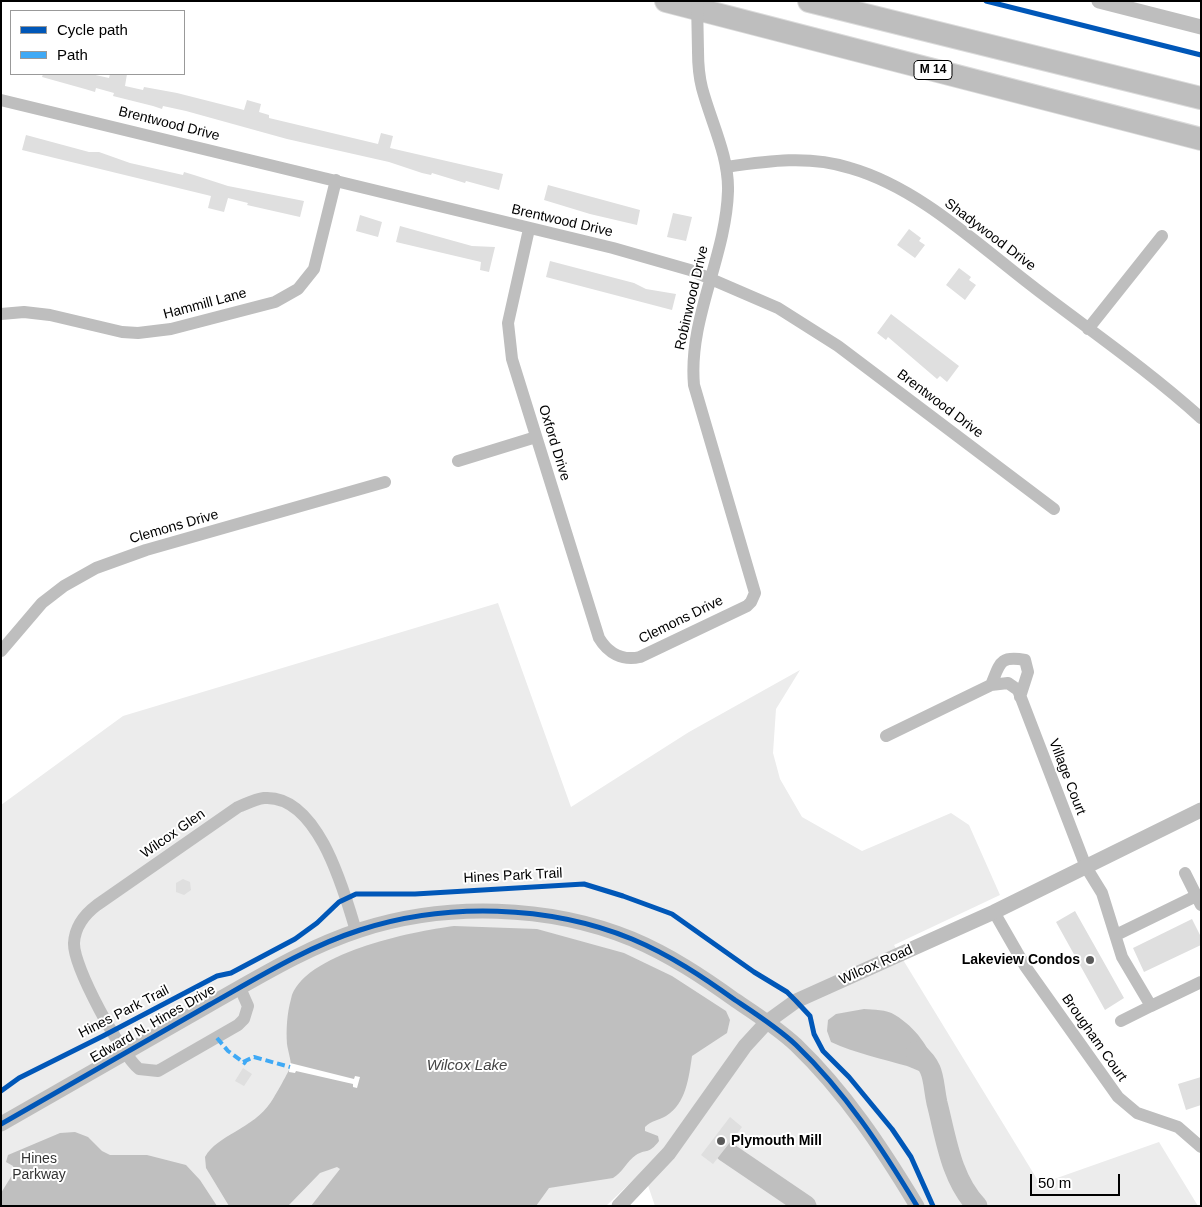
<!DOCTYPE html>
<style>
body{margin:0}
#map{position:relative;width:1202px;height:1207px;overflow:hidden;background:#fff;font-family:Helvetica,sans-serif}
canvas{display:block}
.frame{position:absolute;inset:0;border:2px solid #000;pointer-events:none}
.legend{position:absolute;left:10px;top:10px;width:175px;height:65px;box-sizing:border-box;background:#fff;border:1px solid #999;margin:0;padding:6px 9px;list-style:none;font-size:15px;color:#000}
.legend li{display:flex;align-items:center;gap:10px;height:25px}
.legend b{width:25px;border:1px solid #999}
.scale{position:absolute;left:1030px;top:1174px;width:90px;height:22px;box-sizing:border-box;border:2px solid #000;border-top:0;padding-left:6px;font-size:15px;line-height:18px;white-space:nowrap;color:#000;-webkit-text-stroke:4px #fff;paint-order:stroke}
</style>
<div id="map">
<canvas width="1202" height="1207"></canvas>
<div class="frame"></div>
<ul class="legend">
<li><b style="height:6px;background:#0057b8"></b>Cycle path</li>
<li><b style="height:6px;background:#3fa9f5"></b>Path</li>
</ul>
<div class="scale">50 m</div>
</div>
<script>
const ctx = document.querySelector('canvas').getContext('2d');
ctx.lineJoin = 'round';
function fill(path, color) { ctx.fillStyle = color; ctx.fill(path, 'evenodd'); }
function strokePath(path, color, width, dash) { ctx.strokeStyle = color; ctx.lineWidth = width; ctx.lineCap = dash ? 'butt' : 'round'; ctx.setLineDash(dash || []); ctx.stroke(path); }
function write(font, color, halo, rows, align = 'center') {
  ctx.font = font + ' Helvetica,sans-serif'; ctx.lineWidth = 4; ctx.setLineDash([]); ctx.textBaseline = 'middle'; ctx.strokeStyle = halo; ctx.fillStyle = color; for (const [text, x, y, turn = 0] of rows) {
    ctx.save(); ctx.translate(x, y); ctx.rotate((+turn || 0) * Math.PI / 180); ctx.textAlign = isNaN(turn) ? turn : align; if (halo) ctx.strokeText(text, 0, 0); ctx.fillText(text, 0, 0); ctx.restore();
  }
}
fill(new Path2D(`
 M498,603L571,807L689,732L800,670L776,709L773,753L780,779L802,817L862,851L951,813L969,825L1000,895L894,945L1040,1184L1159,1142L1198,1206H655L643,1171L606,1206H1V805L123,716Z`), '#ececec');
fill(new Path2D(`
 M454,926L537,929L624,953L672,976L726,1011L730,1020L727,1033L692,1056C689,1077 686,1104 666,1116C658,1121 652,1120 645,1127V1131L658,1136L659,1141C648,1155 648,1148 636,1155C627,1161 623,1172 613,1178L549,1188L536,1206H311L340,1169L337,1167L320,1173L288,1206H229L206,1168L205,1157C217,1135 253,1129 271,1102C274,1098 290,1069 291,1066C291,1060 288,1051 287,1044C286,1030 287,1013 291,999C301,954 413,931 454,926Z
 M864,1009C874,1010 886,1009 895,1015C915,1027 931,1048 936,1071L934,1074C924,1075 916,1069 907,1066C882,1059 855,1053 831,1042L827,1031L828,1020L836,1014Z
 M75,1132L88,1137L102,1151L110,1155H147L186,1165L200,1180L217,1206H2L1,1193L14,1172L13,1166L6,1162L8,1155L60,1133Z`), '#bfbfbf');
fill(new Path2D(`
 M290,1063L354,1079L355,1076L360,1077L357,1088L353,1087V1084L296,1071L295,1073L289,1072Z`), '#fff');
strokePath(new Path2D(`
 M916,1052C936,1069 932,1080 937,1103C946,1138 951,1179 977,1206
 M725,1151L806,1206`), '#bfbfbf', 21);
fill(new Path2D(`
 M43,74H91L109,78L110,74H127L125,86L143,90L144,87L177,93L244,110L247,100L261,104L259,112L269,115V118L378,144L381,133L393,136L390,148L503,174L499,190L466,181L465,183L432,173L431,175L422,173L389,162L287,139L186,111L163,106L162,109L153,106L113,96L114,93L96,88L95,92L85,89L42,77Z
 M26,135L89,152H99L130,163L183,175L184,172L194,175L228,186L304,201L300,217L247,205L248,203L228,198L224,212L208,208L211,196L22,150Z
 M548,185L640,210L637,225L590,214L544,200Z
 M673,213L692,217L686,241L667,237Z
 M360,215L382,222L378,237L356,231Z
 M400,226L472,246L495,247L489,272L480,270L481,262L396,242Z
 M909,229L921,238L919,241L925,245L915,258L897,245Z
 M550,261L634,283L646,289L676,294L672,310L546,277Z
 M959,268L971,277L969,280L976,285L965,300L946,285Z
 M891,314L959,366L947,382L940,376L937,379L888,337L886,340L877,333Z
 M183,879L190,882L191,890L184,895L176,892V883Z
 M1075,911L1124,998L1105,1010L1056,922Z
 M1192,919L1201,937V945L1144,972L1133,948Z
 M243,1068L252,1074L244,1086L235,1081Z
 M1201,1077V1105L1186,1110L1178,1084Z
 M730,1117L742,1127L713,1164L701,1155Z`), '#dfdfdf');
const motorway = new Path2D(`
 M666,1L1201,139
 M809,1L1201,98`);
strokePath(motorway, '#dbdbdb', 24);
strokePath(new Path2D(`
 M1,100L613,248L690,270L778,308L838,346L1054,509
 M726,167C768,161 809,155 850,168C920,188 979,246 1036,289C1091,331 1149,371 1201,418
 M529,229L508,323L512,359L599,638C608,653 622,661 640,657L747,606L751,602L755,593L694,385C688,319 726,257 728,191C729,156 711,122 702,88C699,76 698,64 698,51
 M1,314L24,312L50,315L122,332L138,333L171,329L275,302L298,289L314,269L336,180
 M1088,329L1162,236
 M458,461L536,437
 M1,651L42,603L64,586L96,568L146,550L385,482
 M991,685C1000,664 999,655 1025,660L1028,672L1020,697
 M886,736L991,685L1008,683L1018,690L1086,867L1102,893L1122,957L1151,1006L1121,1021
 M1185,873L1201,905
 M994,912L1025,966L1118,1097L1137,1113L1178,1127L1201,1147
 M1116,935L1196,896
 M240,988L248,1006L244,1019L238,1025L158,1071L139,1069C121,1054 73,967 74,943C75,926 85,914 97,905L238,807C246,804 255,799 264,798C318,794 344,891 356,931
 M1151,1006L1201,982`), '#bebebe', 12);
strokePath(new Path2D(`
 M1099,1L1201,27
 M1,1124C71,1084 140,1044 209,1005C257,978 307,947 360,930C446,902 549,905 632,939C670,955 703,977 735,1000C756,1014 778,1028 796,1045C845,1092 882,1148 917,1206
 M619,1206L669,1153L745,1046L767,1022L796,1001L994,912L1201,810`), '#bebebe', 15);
strokePath(motorway, '#bebebe', 22);
strokePath(new Path2D(`
 M697,1L698,51`), '#bebebe', 12);
strokePath(new Path2D(`
 M217,1038L228,1051L246,1064
 M243,1062L254,1057L290,1067`), '#3fa9f5', 4, [8, 4]);
strokePath(new Path2D(`
 M986,1L1201,55
 M1,1091L19,1078L103,1036L217,976L231,973L295,939L317,923L339,902L356,894H415L584,884L623,896L672,914L754,972L787,992L796,1001L810,1016L814,1034L823,1051L849,1077L892,1129L911,1157L933,1206
 M1,1124C71,1084 140,1044 209,1005C257,978 307,947 360,930C446,902 549,905 632,939C670,955 703,977 735,1000C756,1014 778,1028 796,1045C845,1092 882,1148 917,1206`), '#0057b8', 5);
for (const [x, y, r, color] of [
 [1090,960,5,"#595959"],
 [721,1141,5,"#595959"]
]) { const dot = new Path2D(); dot.arc(x, y, r, 0, 2 * Math.PI); ctx.fillStyle = color; ctx.fill(dot); strokePath(dot, '#fff', 2); }
for (const [x, y, w] of [
 [933,70,38]
]) { const box = new Path2D(); box.roundRect(x - w / 2, y - 9.5, w, 19, 4); ctx.fillStyle = '#fff'; ctx.fill(box); strokePath(box, '#000', 1); }
write('bold 12px', '#000', null, [
 ["M 14",933,70]
]);
write('14px', '#000', '#fff', [
 ["Brentwood Drive",169,124,14],
 ["Brentwood Drive",562,221,13],
 ["Shadywood Drive",990,235,37],
 ["Robinwood Drive",692,298,-77],
 ["Hammill Lane",205,304,-15],
 ["Brentwood Drive",940,404,37],
 ["Oxford Drive",554,443,73],
 ["Clemons Drive",174,527,-16],
 ["Clemons Drive",681,620,-26],
 ["Village Court",1067,777,69],
 ["Wilcox Glen",173,834,-35],
 ["Hines Park Trail",513,876,-3],
 ["Wilcox Road",876,965,-24],
 ["Hines Park Trail",124,1012,-27],
 ["Edward N. Hines Drive",153,1024,-30],
 ["Brougham Court",1094,1038,55]
]);
write('bold 14px', '#000', '#fff', [
 ["Lakeview Condos",1080,960],
 ["Plymouth Mill",731,1141,"left"]
], 'right');
write('14px', '#333', '#fff', [
 ["Hines",39,1159],
 ["Parkway",39,1175]
]);
write('italic 15px', '#444', '#fff', [
 ["Wilcox Lake",467,1066]
]);
</script>
